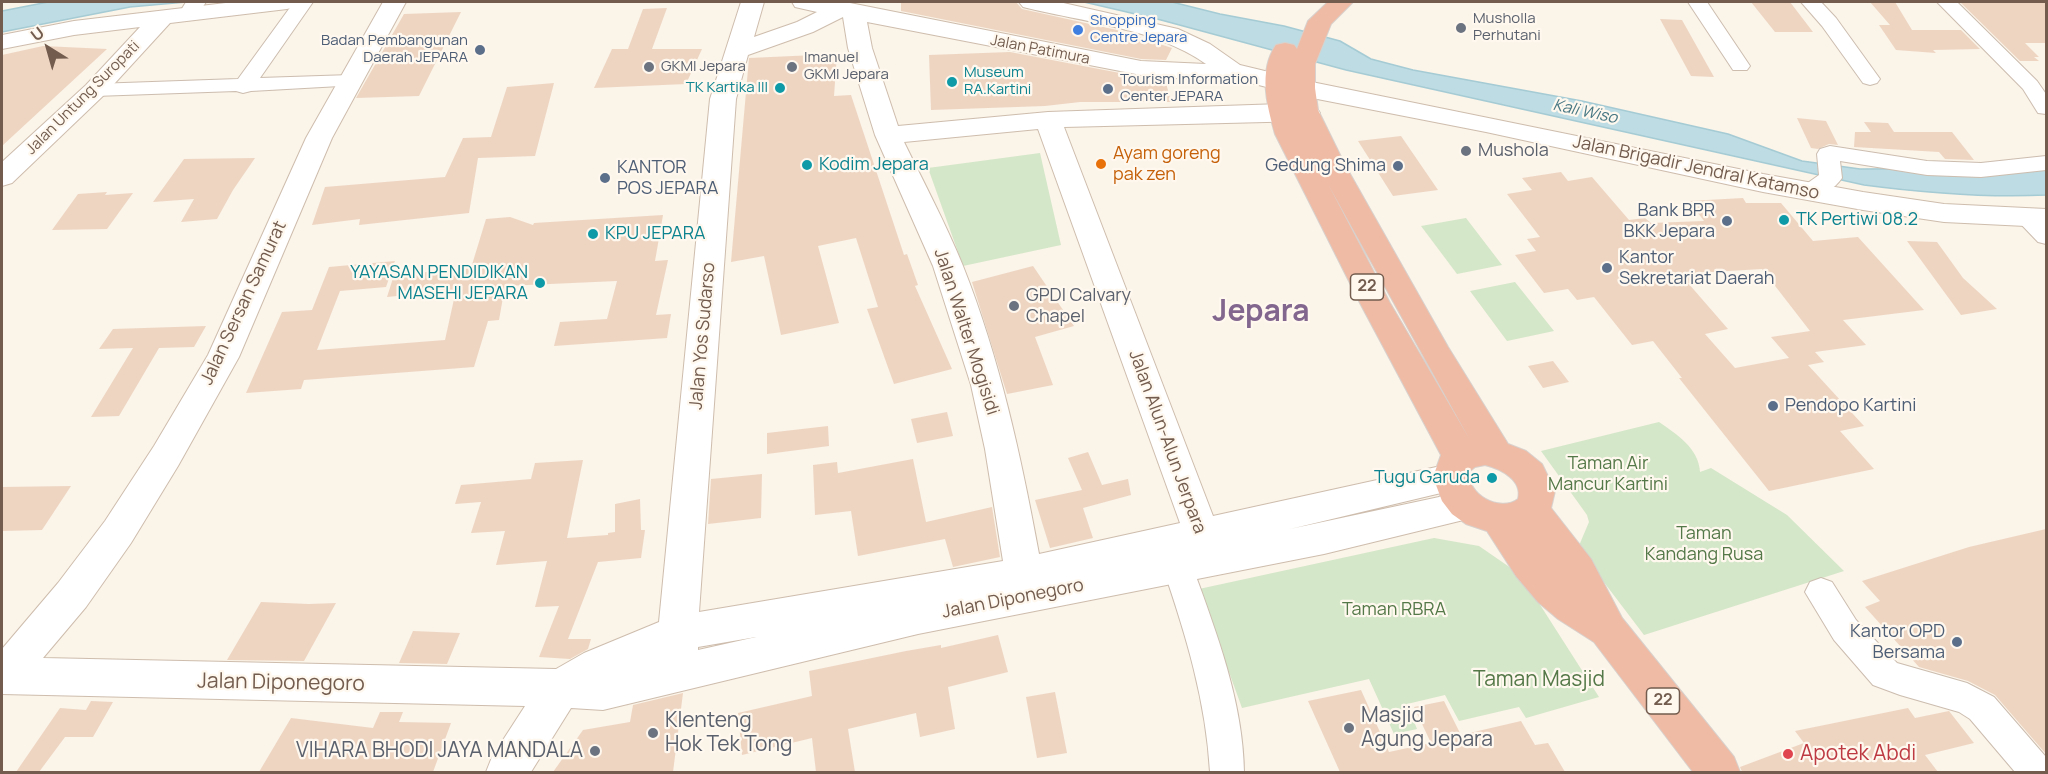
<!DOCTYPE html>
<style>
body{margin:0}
#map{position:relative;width:2048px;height:774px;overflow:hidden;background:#fbf4e9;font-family:Manrope,sans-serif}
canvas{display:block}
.frame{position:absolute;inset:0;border:3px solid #735c4e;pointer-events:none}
.north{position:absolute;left:18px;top:18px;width:60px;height:60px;-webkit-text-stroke:4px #fef8ef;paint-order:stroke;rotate:323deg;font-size:16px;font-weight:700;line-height:24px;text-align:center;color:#735c4e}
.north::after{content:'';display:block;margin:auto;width:21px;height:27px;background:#735c4e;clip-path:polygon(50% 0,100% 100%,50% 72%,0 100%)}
</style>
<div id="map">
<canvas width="2048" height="774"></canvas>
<div class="frame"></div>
<div class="north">U</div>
</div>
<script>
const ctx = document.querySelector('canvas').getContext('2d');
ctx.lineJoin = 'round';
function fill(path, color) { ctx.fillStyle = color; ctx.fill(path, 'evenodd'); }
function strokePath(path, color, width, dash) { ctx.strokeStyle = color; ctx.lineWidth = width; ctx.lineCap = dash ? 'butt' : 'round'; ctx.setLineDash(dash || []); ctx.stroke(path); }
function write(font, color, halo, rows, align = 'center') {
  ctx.font = font + ' Manrope,sans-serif'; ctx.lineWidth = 4.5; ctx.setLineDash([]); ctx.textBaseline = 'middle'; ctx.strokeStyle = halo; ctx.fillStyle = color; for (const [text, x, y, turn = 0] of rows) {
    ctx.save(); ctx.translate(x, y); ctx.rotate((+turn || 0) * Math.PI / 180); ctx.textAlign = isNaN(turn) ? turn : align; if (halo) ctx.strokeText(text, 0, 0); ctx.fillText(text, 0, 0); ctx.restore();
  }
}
fill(new Path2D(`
 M1040,153L1061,245L963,266L928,168Z
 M1466,218L1502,265L1457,274L1421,226Z
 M1515,282L1554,331L1507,341L1470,291Z
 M1659,422C1676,434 1699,448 1700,472L1711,468L1787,515L1844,571L1644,635L1578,548L1589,522L1587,515L1541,451Z
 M1434,538L1479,546L1521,575L1599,697L1526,718L1519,707L1459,721L1445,695L1407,704L1417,729L1394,734L1369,679L1242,708L1199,589Z`), '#d4e7c8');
const water = new Path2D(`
 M48,2H186L130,7L2,32V11Z
 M1084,2H1172L1220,14L1284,26L1340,41L1371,59L1413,70L1582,101L1728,134L1802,161L1860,169L2046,168V195C1985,198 1925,193 1864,185L1346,70L1161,20Z`);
fill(water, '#bedce3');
strokePath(water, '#a5cbd4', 1.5);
fill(new Path2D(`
 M901,2H1016L1022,9L1117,30L1172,48L1166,60L1141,59L901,11Z
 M1751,2H1790L1813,32H1775Z
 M1870,2H1895L1912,30H1961L1980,49L1933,50L1936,53L1896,50L1879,25H1890Z
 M1960,2H2046V43H2025L2039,57H2034L2039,61H2020Z
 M667,8L652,49H702L686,84L594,88L612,49H628L643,9Z
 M461,12L419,96L356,98L404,14Z
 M1660,19L1682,20L1714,77L1691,76Z
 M43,46L107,49L2,146V55Z
 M1010,52L1141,77L1165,79L1171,102H1080L1045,106L931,110L929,55Z
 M837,54L834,96L851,95L904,255L907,254L918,285L915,286L952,369L894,384L867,309L878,307L856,238L818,246L839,323L781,335L764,256L731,262L749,58Z
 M554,83L535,156L478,158L469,213L359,225L360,219L312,225L325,187L445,177L463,138L491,137L507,87Z
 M1797,118L1826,121L1838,145L1829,144L1818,149L1811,148Z
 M1864,122L1888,123L1894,132H1952L1974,160L1945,159L1939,152L1854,147L1855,132H1871Z
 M1401,136L1438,190L1393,196L1358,141Z
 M255,158L233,190L217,219L181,222L194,199L153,202L184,159Z
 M1561,172L1568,181L1592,177L1629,220L1645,218L1651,223L1704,221L1689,201L1743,198L1746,203H1781L1813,241L1858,237L1924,310L1843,320L1866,345L1815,352L1824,362L1808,365L1864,426L1840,431L1874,469L1769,491L1679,378H1682L1653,341L1632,345L1594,297L1577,300L1568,289L1544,293L1515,255L1536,251L1527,239L1540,237L1507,194L1532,190L1522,178ZM1762,269L1810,331L1771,337L1789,358L1735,368L1705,334L1728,329L1688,283L1702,281L1695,273Z
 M107,192L105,195L133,193L107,229L52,230L78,194Z
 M663,215L655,261L668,260L656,315L671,314L667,338L554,346L560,322L607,319L617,281L505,286L499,320L488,321L474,367L304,380L301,389L246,393L282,312L312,310L329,267L395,261L386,287L340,291L317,350L445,340L456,290L387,297L394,275L471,268L486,219L510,217L533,225L534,223Z
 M1907,241L1937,242L1963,278L1997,309L1961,315Z
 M1033,266L1074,326L1035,337L1053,385L1007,394L972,282Z
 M206,326L194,347L159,348L119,416L91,417L133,348L99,349L113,329Z
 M1553,361L1569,382L1543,388L1528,366Z
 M947,412L953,436L917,443L911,419Z
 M828,426L829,446L767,454V433Z
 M1088,452L1102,485L1128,479L1131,495L1083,508L1093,538L1050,548L1035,500L1082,490L1068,458Z
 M913,459L926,522L992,507L1000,557L953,567L945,539L858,556L851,511L815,515L813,465L837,462L838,473Z
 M583,460L567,538L608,535V533L615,532V504L640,499L641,530H645L641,558L598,562L568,639H591L588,649L570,659L539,657L559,606L535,607L547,561L496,565L505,531L471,533L481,502L455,504L461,485L531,479L535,463Z
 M762,474L761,518L708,524L711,479Z
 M71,486L42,530L2,531V487Z
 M2046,529V754L1995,695L1968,681L1919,667L1865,607L1880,601L1862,581L1969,547Z
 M261,602L309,604L336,603L304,661L227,660Z
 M413,631L460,633L447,664L399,663Z
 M998,635L1008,672L948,687L955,729L920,737L916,713L848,729L855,772H816L812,738L742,755L738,713L812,696L809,671L906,651L941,645V648Z
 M1361,690L1389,752L1431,743L1414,707L1444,701L1461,735L1521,721L1535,745L1548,743L1565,772H1340L1308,701Z
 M1055,692L1067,753L1037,758L1026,697Z
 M683,693L673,772H553L583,730L630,722L633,705Z
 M91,701L113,702L93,737H65L39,772H16L60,708L86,710Z
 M1908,708L1915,718L1949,711L1974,743L1925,755L1938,772H1742L1740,767L1804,743L1795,731Z
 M380,712H403L399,722L451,723L433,772H259L291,718L373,728Z`), '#eed5c2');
const street = new Path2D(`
 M186,2H206L195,19H181L178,15Z
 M294,2H313L260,78L351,75L358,77L361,81L358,85L251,91L243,93L236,91L95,96L88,94L85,90L88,86L95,84L238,79Z
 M1688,2H1707L1750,66L1747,70H1733Z
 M1801,2H1821L1836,18L1880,79L1877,83L1870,85L1863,83L1822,26Z
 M1937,2H1957L2037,81L2046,94V114L2038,113L2023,89Z
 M1830,146L1927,161L1981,163L2046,156V170L1981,177L1927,175L1840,161L1842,178C1834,190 1816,201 1802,197L1799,192L1802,187L1819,175L1817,154L1820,149Z
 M2027,210L2035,213L2046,223V244L2038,242L2015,218L2019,213Z
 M1178,555L1189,559L1193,568C1217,634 1243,702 1244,772H1210C1206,701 1186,635 1163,568L1167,559Z
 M1821,578L1832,582L1856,620L1897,663L1967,683L1994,697L2046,757V772H2015L1970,719L1959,712L1900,695L1873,685L1834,640L1805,592L1810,582Z`);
const secondary = new Path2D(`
 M234,2H299L295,7L287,9L170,23L104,95L12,183L2,186V162L86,85L140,27L74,35L2,49V35L74,21Z
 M383,2H406L332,138L239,357L178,466L131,543L86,607L43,658L556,669L584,653L659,622L710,99L741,2H764L754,37L797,22L817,12L795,7L792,2H845L1141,61L1206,64C1155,28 1083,22 1023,7L1019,2H1059L1178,29L1210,44L1240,65L1302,80L1763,174L1863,192L1944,204L2046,209V227L1944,222L1863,210L1763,192L1486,132L1302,96L1231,78L1199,80L1141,75L867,22L872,48L898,126L1048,112L1281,104L1316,107L1320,113L1316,119L1307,121L1064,127L1213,516L1450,464L1462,468L1468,478L1462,488L1290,529L1467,491L1480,496L1485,506L1480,516L1324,554L918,634L603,710L571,708L531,772H486L492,757L525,706L2,694V649L58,583L105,521L154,446L208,355L306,138ZM843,17L848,48L875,135L933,266L971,385L985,449L1003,561L699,612L736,99L748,55L813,32ZM1038,129L1180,523L1039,554C1021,456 1000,359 963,266C946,224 924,183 904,142ZM756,637L698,650V647Z`);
const highway = new Path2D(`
 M1328,2H1353L1331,24L1315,64V88L1318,110L1345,165L1448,347L1508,444L1526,451L1542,464L1555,491L1551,508L1591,559L1622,618L1734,757L1740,772H1693L1594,642L1558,619L1538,602L1516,576L1487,531L1466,524L1452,514L1442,501L1433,477L1441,455L1360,303L1275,134C1267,106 1258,71 1276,45L1285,43L1294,45L1297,49L1308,21ZM1328,184L1470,440L1390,303ZM1485,465C1501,469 1523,480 1518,499C1500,513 1465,494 1470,471L1475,467Z`);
strokePath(street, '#ccbdaf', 2);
strokePath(secondary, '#cebdad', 2);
strokePath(highway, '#d8d1cd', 2);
fill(street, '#fff');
fill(secondary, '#fff');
fill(highway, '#efbba5');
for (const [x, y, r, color] of [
 [1461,28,6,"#6b7280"],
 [1078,30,6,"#3f7fe0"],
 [480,50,6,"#5c6f8a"],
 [649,67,6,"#6b7280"],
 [792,67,6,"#6b7280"],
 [952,82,6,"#0f9aa8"],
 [780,88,6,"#0f9aa8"],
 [1108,89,6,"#5c6f8a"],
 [1466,151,6,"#6b7280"],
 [1101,164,6,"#e8710a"],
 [807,165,6,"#0f9aa8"],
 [1398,166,6,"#5c6f8a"],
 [605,178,6,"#5c6f8a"],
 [1784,220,6,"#0f9aa8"],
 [1727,221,6,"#5c6f8a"],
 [593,234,6,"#0f9aa8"],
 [1607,268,6,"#5c6f8a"],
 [540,283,6,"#0f9aa8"],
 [1014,306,6,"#6b7280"],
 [1773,406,6,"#5c6f8a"],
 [1492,478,6,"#0f9aa8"],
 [1957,642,6,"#5c6f8a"],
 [1349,728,6,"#6b7280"],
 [653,733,6,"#6b7280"],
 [595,751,6,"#6b7280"],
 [1788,754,6,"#e0444e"]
]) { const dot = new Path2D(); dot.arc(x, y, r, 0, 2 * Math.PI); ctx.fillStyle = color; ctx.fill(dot); strokePath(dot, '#fef8ef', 2); }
write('15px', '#5b616d', '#fef8ef', [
 ["Musholla",1473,19],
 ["Perhutani",1473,36],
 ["Imanuel",804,58],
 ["GKMI Jepara",804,75],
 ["GKMI Jepara",661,67]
], 'left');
write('15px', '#366cbe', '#fef8ef', [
 ["Shopping",1090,21],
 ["Centre Jepara",1090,38]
], 'left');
write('15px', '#4e5e75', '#fef8ef', [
 ["Badan Pembangunan",468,41],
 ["Daerah JEPARA",468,58],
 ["Tourism Information",1120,80,"left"],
 ["Center JEPARA",1120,97,"left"]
], 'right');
write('15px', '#735c4e', '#fef8ef', [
 ["Jalan Patimura",1040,50,11],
 ["Jalan Untung Suropati",83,98,-45]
]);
write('15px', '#0d838f', '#fef8ef', [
 ["Museum",964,73],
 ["RA.Kartini",964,90],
 ["TK Kartika III",768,88,"right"]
], 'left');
write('italic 16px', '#4a7984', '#fef8ef', [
 ["Kali Wiso",1585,112,12]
]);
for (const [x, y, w] of [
 [1367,287,33],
 [1663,701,33]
]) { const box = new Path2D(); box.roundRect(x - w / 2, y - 13, w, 26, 4.5); ctx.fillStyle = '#fef8ef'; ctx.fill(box); strokePath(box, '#735c4e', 1.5); }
write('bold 16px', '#735c4e', null, [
 ["22",1367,287],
 ["22",1663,701]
]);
write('18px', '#5b616d', '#fef8ef', [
 ["Mushola",1478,151],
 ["GPDI Calvary",1026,296],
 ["Chapel",1026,317]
], 'left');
write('18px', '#c56008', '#fef8ef', [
 ["Ayam goreng",1113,154],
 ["pak zen",1113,175]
], 'left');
write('18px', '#0d838f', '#fef8ef', [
 ["Kodim Jepara",819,165],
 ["TK Pertiwi 08.2",1796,220],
 ["KPU JEPARA",605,234],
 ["YAYASAN PENDIDIKAN",528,273,"right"],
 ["MASEHI JEPARA",528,294,"right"],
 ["Tugu Garuda",1480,478,"right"]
], 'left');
write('18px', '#4e5e75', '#fef8ef', [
 ["Gedung Shima",1386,166],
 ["KANTOR",617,168,"left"],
 ["POS JEPARA",617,189,"left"],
 ["Bank BPR",1715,211],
 ["BKK Jepara",1715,232],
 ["Kantor",1619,258,"left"],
 ["Sekretariat Daerah",1619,279,"left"],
 ["Pendopo Kartini",1785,406,"left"],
 ["Kantor OPD",1945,632],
 ["Bersama",1945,653]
], 'right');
write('18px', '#735c4e', '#fef8ef', [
 ["Jalan Brigadir Jendral Katamso",1696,168,12],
 ["Jalan Sersan Samurat",244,303,-65],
 ["Jalan Walter Mogisidi",966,332,72],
 ["Jalan Yos Sudarso",703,336,-85],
 ["Jalan Alun-Alun Jerpara",1167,442,70],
 ["Jalan Diponegoro",1013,599,-11]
]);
write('18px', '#547847', '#fef8ef', [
 ["Taman Air",1608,464],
 ["Mancur Kartini",1608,485],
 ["Taman",1704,534],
 ["Kandang Rusa",1704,555],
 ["Taman RBRA",1394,610]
]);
write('21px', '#547847', '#fef8ef', [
 ["Taman Masjid",1539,680]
]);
write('21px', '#735c4e', '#fef8ef', [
 ["Jalan Diponegoro",281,683,1]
]);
write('21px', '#5b616d', '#fef8ef', [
 ["Masjid",1361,716],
 ["Agung Jepara",1361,740],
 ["Klenteng",665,721],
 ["Hok Tek Tong",665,745],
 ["VIHARA BHODI JAYA MANDALA",583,751,"right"]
], 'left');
write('21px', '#be3a42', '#fef8ef', [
 ["Apotek Abdi",1800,754]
], 'left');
write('bold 30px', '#82668e', '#fef8ef', [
 ["Jepara",1261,313]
]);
</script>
